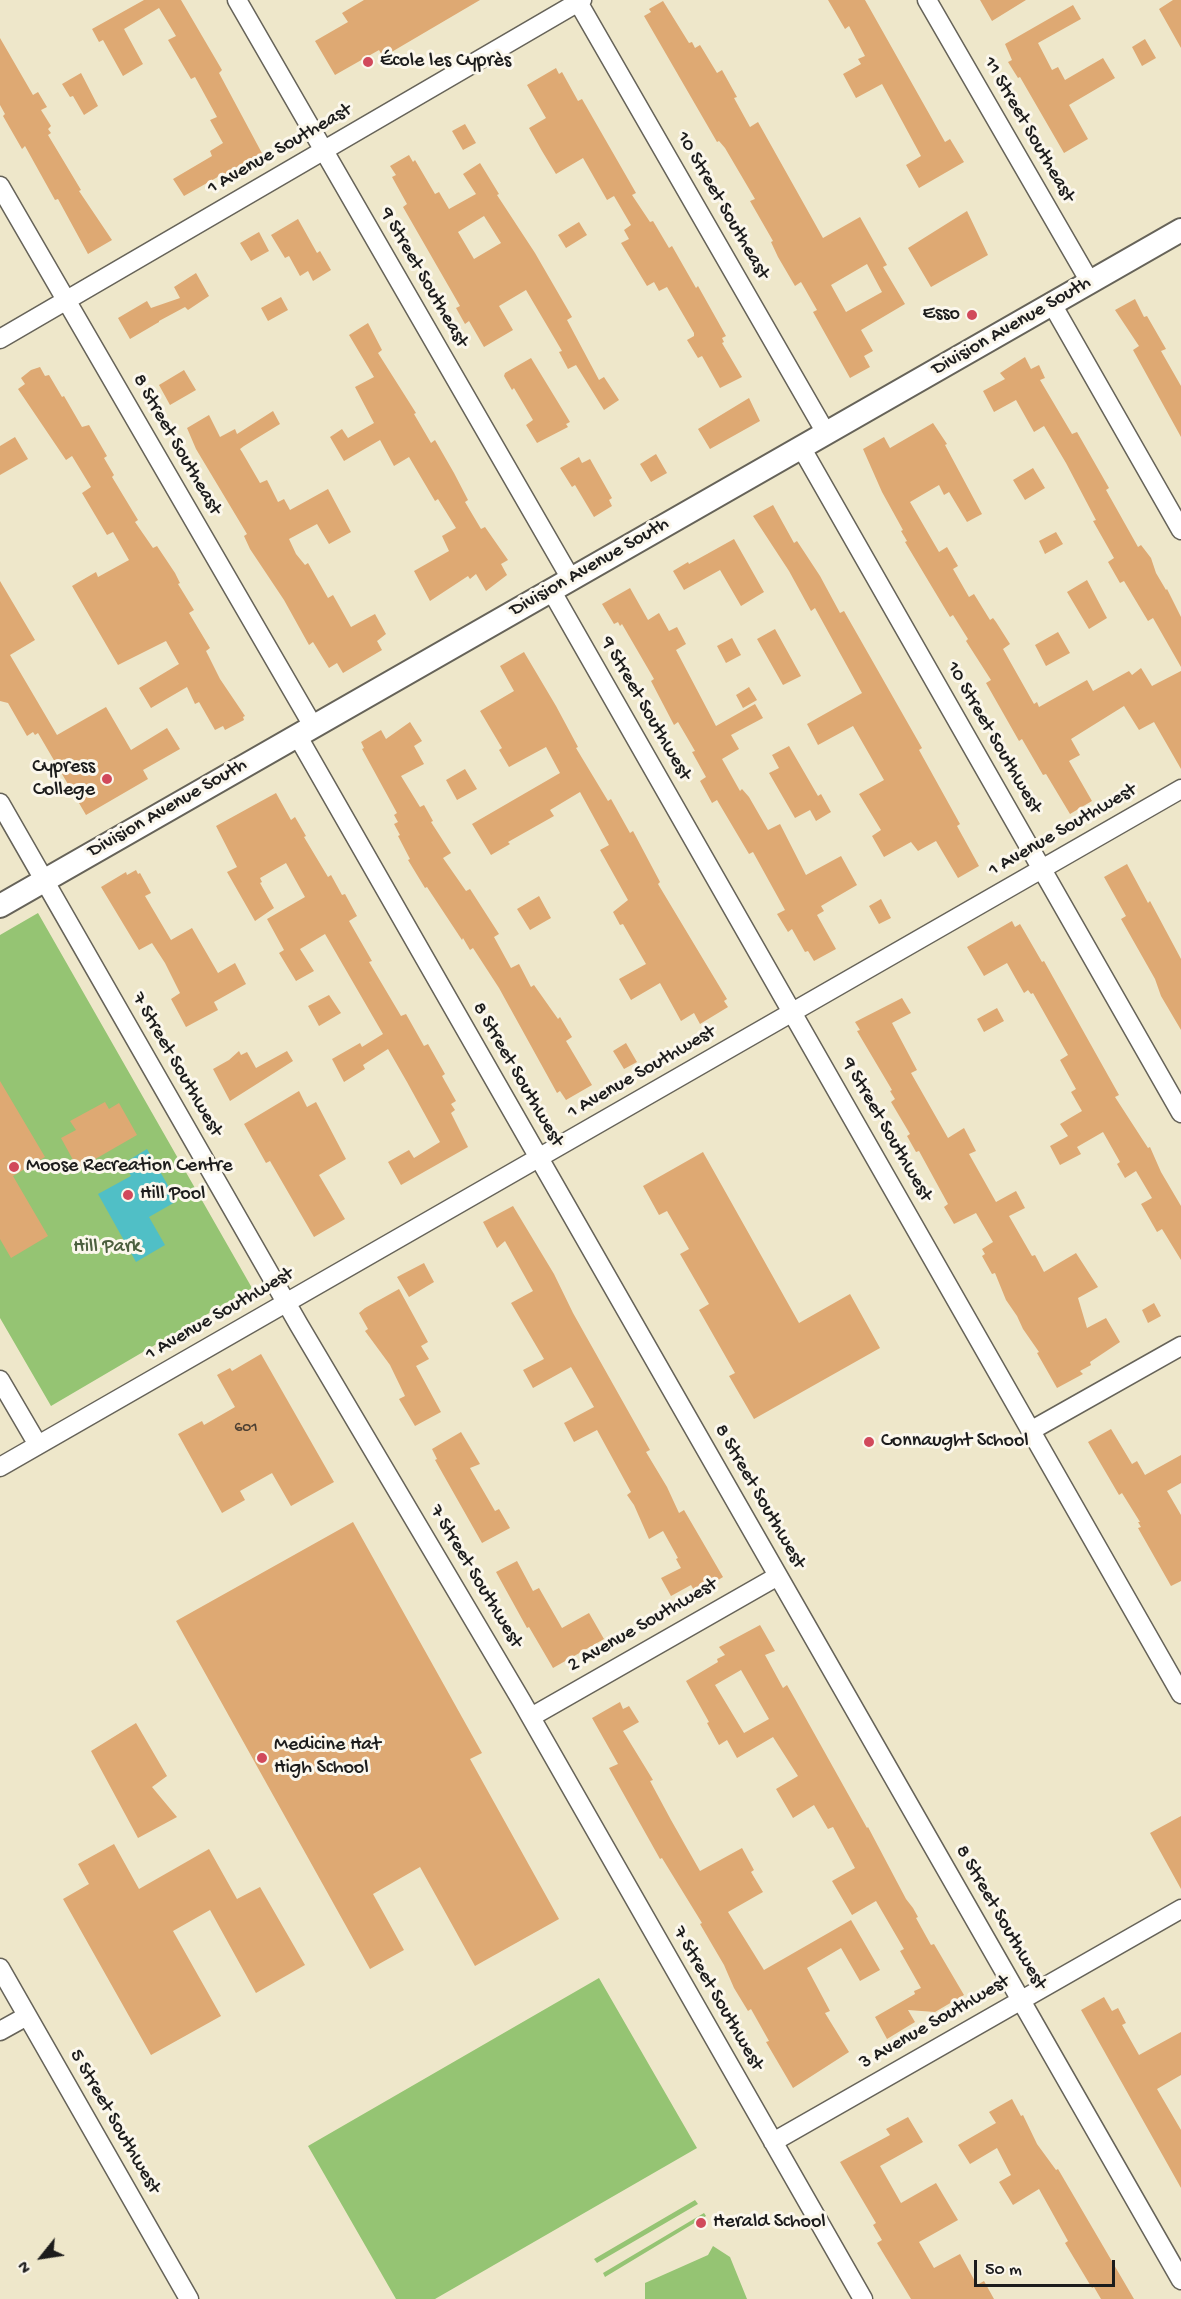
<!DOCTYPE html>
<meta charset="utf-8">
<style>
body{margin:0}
#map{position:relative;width:1181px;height:2299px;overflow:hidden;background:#eee7ca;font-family:"Gochi Hand",sans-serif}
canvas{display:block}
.north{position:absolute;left:12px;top:2227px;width:60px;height:60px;-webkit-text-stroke:4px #fbf7ec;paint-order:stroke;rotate:240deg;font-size:16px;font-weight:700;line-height:24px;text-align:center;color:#1c1c1c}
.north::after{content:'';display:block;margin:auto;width:21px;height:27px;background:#1c1c1c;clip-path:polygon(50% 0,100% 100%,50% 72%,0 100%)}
.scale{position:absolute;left:974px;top:2260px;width:141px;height:27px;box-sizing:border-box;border:3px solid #1c1c1c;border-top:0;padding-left:8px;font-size:18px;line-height:21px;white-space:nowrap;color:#1c1c1c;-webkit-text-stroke:4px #fbf7ec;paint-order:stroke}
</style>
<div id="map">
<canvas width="1181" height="2299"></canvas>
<div class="north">N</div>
<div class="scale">50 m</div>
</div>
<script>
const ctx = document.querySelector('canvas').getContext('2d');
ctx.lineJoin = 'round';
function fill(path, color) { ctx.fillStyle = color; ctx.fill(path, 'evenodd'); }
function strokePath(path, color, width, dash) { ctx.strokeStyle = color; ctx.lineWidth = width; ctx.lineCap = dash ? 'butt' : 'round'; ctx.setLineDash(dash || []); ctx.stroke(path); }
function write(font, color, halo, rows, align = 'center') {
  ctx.font = font + ' "Gochi Hand",sans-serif'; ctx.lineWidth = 6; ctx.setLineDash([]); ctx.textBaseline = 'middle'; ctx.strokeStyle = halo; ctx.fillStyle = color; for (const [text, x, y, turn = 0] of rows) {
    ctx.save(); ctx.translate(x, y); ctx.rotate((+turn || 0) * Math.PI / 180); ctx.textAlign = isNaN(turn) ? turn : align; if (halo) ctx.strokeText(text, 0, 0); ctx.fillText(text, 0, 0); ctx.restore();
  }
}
fill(new Path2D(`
 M38,913L252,1288L51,1406L0,1318V935Z
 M599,1978L697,2148L435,2299H396L308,2146Z
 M695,2200L698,2204L597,2263L594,2259Z
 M704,2213L706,2216L605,2277L603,2273Z
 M713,2246L730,2257L747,2299H645V2283L708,2255Z`), '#95c473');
fill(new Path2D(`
 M147,1149L177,1201L149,1217L165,1245L136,1262L98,1194L131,1176L124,1163Z`), '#50bfc6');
fill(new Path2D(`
 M144,0H181L222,70L219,73L264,157L226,180L223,174L184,196L173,179L212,156L210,151L223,143L210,120L217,117L195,77L191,79L168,40L176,36L159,8L124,29L143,64L123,76L103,40L99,42L92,29Z
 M364,0H480L383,57L379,50L335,75L315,41L348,22L342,13Z
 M828,0H865L945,142L950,139L964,162L919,188L906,165L921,156L882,84L856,98L843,74L861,64L858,59L865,56L849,26L845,29Z
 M980,0H1026L992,21Z
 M1173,0H1181V48L1159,9Z
 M663,1L689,43L692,42L695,48L700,45L717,73L722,70L737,97L734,98L750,127L758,122L823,238L860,217L887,265L883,267L905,304L861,330L873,351L864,356L870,367L850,378L813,312L817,310L801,282L795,286L778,257L771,242L773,241L750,201L755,199L725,148L719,141L717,142L644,16L651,12L649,9ZM867,264L882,292L846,312L831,285Z
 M1073,5L1081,19L1038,43L1052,70L1058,67L1065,80L1103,58L1115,78L1069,105L1088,139L1064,153L1020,77L1018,78L1008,62L1012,60L1005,44Z
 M0,38L33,95L38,92L47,107L41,110L51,126L48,129L51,133L48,135L81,190L79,191L112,240L88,254L58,199L55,200L25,146L22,149L3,116L5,114L0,105Z
 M1145,39L1156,58L1142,66L1132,47Z
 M556,68L559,74L562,72L578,101L582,99L636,193L632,195L650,222L653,221L669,248L672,246L696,288L698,286L726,336L722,338L724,342L722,343L742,377L720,388L702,356L698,358L687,340L694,336V333L667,287L659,291L654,282L647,286L621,243L629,239L624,230L631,225L614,196L607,200L583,158L556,174L542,151L529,128L546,118L527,85Z
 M81,73L98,106L84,115L73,96L70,97L62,84Z
 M465,124L476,143L463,150L452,131Z
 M409,155L413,162L415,160L435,194L439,192L449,209L476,194L463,174L480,163L499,194L497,195L535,253L572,317L567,320L599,380L604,377L619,400L604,410L576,365L568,369L559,352L562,351L526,290L499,306L513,330L484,347L469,321L465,324L456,308L460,306L403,207L407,204L392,177L396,175L390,166ZM484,216L501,243L474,259L458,232Z
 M967,211L988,255L931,287L908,248Z
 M298,219L317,253L320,251L331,270L313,281L308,271L300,276L289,256L285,258L271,235Z
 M579,222L587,235L566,248L558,235Z
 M259,232L269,251L251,261L240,243Z
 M196,273L209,296L188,310L185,307L159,321V322L130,339L118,318L147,301L151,308L180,298L174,287Z
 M281,297L288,310L268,321L261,308Z
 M1135,299L1144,317L1147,316L1166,349L1161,351L1181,386V437L1133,350L1139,346L1115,310Z
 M368,323L382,350L378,353L416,413L414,414L431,443L435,440L454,473L468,500L465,502L481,529L485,527L508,560L501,564L507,575L486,591L476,574L470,579L468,576L430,601L414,571L449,551L442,536L456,528L438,499L435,501L409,457L394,466L380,440L344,461L330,437L342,429L348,438L374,423L355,387L374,377L349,335Z
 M1025,357L1031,369L1039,365L1045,378L1040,380L1072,434L1077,432L1109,488L1106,490L1138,547L1141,545L1151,558L1156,573L1166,590L1167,589L1181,617V667L1153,618L1148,621L1124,581L1120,583L1108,562L1114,558L1093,521L1096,520L1066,463L1044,426L1034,432L1016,400L994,412L983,391L1005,379L1000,373Z
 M531,358L570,422L566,424L568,427L537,443L526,425L533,420L517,393L514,388L512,390L504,376L505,373Z
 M40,367L45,376L49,375L62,397L64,396L82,427L89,425L107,456L104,458L114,475L112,477L138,520L135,522L153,548L157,546L175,573L180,583L178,584L194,610L189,613L210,648L206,651L220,679L245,716L243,717L244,720L225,730L223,726L215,730L199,702L195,704L187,687L151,708L139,688L179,664L166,641L118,665L72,586L96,572L98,577L129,560L113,532L107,535L82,493L91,487L72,456L66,460L18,389L25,384L21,378L31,370Z
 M184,370L196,390L170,405L159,385Z
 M749,398L760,421L710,449L698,429Z
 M273,411L280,424L244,446L240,449L242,452L260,483L267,480L278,502L284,499L290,510L328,489L351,532L329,544L317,524L289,539L296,554L305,565L308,563L328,598L333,595L351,627L375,614L386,634L377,641L382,650L343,673L337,663L329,668L313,642L309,645L284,600L250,549L244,536L247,534L196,449L187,428L209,415L220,437L235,429L237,434Z
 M933,423L947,444L945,445L982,514L967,522L949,492L944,495L939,485L910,502L939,552L947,547L958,566L953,569L969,597L974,594L990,620L993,618L996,622L1010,644L1003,649L1034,704L1037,702L1039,707L1087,680L1093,691L1129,671L1132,675L1141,668L1152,686L1181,671V769L1154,722L1139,730L1124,706L1071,739L1080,755L1069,761L1092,801L1070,814L1046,774L1043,775L1022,739L1019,741L986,683L991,680L966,641L968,639L953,615L950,617L905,542L907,541L901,531L903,530L882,492L863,449L884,437L890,448Z
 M15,437L28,459L0,475V446Z
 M656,454L667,473L651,482L640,464Z
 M579,457L582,463L590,459L612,498L609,500L612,506L594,517L575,485L572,487L560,468Z
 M1033,468L1045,488L1025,500L1013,480Z
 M773,505L794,543L797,541L820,576L840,613L844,611L922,748L919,750L960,824L957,826L979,866L958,878L936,841L918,851L911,842L884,857L872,836L881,830L859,794L884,780L853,726L818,745L807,724L862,693L815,608L811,611L789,571L753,516Z
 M1056,532L1063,544L1045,554L1039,541Z
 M734,539L764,592L741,606L720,570L684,590L673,571L688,562L689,564Z
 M1087,580L1107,618L1089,629L1067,592Z
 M0,581L35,640L10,655L57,735L106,707L131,750L167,728L180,749L143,770L148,779L86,815L38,733L35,735L33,732L27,736L8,703L0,701Z
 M630,588L648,620L659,613L669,631L677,627L686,644L676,650L716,726L755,704L763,718L731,735L739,749L722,759L740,791L742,789L749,797L768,830L780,824L806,875L841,856L857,885L821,906L824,911L817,915L836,949L814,961L808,951L805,952L792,929L788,932L777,914L785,910L753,852L749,854L717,800L712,803L700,781L706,777L692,752L695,751L678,722L674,725L651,681L654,679L622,624L620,626L618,622L614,624L602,604Z
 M775,629L801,676L783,685L757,639Z
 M1058,632L1070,653L1046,666L1035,645Z
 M732,638L741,655L726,663L717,646Z
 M524,652L556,706L578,747L576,748L608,801L611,799L630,833L633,831L660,882L658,884L727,999L724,1001L728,1007L700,1024L694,1013L681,1021L660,983L631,1000L619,979L646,964L623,924L620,925L613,912L628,900L600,850L609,845L580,792L550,810L554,816L508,842L510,844L491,855L472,824L560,773L546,747L509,767L499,750L502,748L480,711L514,691L500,666Z
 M749,687L757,700L743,708L736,695Z
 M410,722L422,741L414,746L424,764L401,776L420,807L424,805L433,821L431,822L451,853L443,858L466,891L470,889L499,934L494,937L511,968L519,964L531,987L534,985L558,1019L560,1017L572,1037L566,1041L592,1085L566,1100L560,1091L557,1093L499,988L473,948L470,950L463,938L462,940L427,887L425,888L408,860L410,859L398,836L400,835L394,824L398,822L394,815L397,813L362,749L364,748L361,742L381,730L386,739Z
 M789,746L818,796L821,794L831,812L816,821L810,810L795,818L769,773L779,768L772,755Z
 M465,769L477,789L457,800L446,780Z
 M276,793L291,820L295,817L306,836L304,837L328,877L331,875L342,895L345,894L357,916L349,921L372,961L369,962L401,1016L406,1014L424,1046L428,1044L445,1074L442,1076L456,1101L451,1104L455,1110L451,1113L468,1147L401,1185L388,1162L409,1150L414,1158L440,1142L407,1082L388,1049L363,1065L365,1069L344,1082L332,1059L360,1043L362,1047L383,1034L325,934L300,949L314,971L296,981L279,953L284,950L267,919L305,897L286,863L260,878L262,882L260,883L274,908L255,921L227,872L237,867L216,826Z
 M1127,864L1148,903L1150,901L1181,959V1030L1161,996L1155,979L1121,919L1126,916L1104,877Z
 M136,870L138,874L140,873L151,893L145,896L171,940L192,928L218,973L235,963L246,984L214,1002L218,1010L186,1027L171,999L180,993L165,963L152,943L139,950L101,887L126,872L127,875Z
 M539,896L551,918L530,930L517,909Z
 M881,899L891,918L879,924L869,906Z
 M1012,921L1015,927L1020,924L1042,962L1044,961L1119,1095L1115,1097L1148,1148L1150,1147L1161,1172L1181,1206V1260L1162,1229L1157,1232L1141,1204L1152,1198L1136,1171L1125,1178L1117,1164L1120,1162L1103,1132L1077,1147L1081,1154L1060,1165L1050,1146L1068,1136L1060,1124L1082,1111L1071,1092L1076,1089L1060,1060L1068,1055L1033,993L1031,994L1028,990L1024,993L1007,963L984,976L967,947Z
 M329,995L341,1013L319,1026L308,1006Z
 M902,998L911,1013L892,1023L917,1070L911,1073L948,1138L964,1128L976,1151L969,1154L996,1202L1016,1191L1025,1208L1009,1216L1032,1256L1035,1255L1044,1272L1076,1253L1098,1287L1078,1298L1087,1328L1106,1318L1120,1342L1090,1362L1091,1365L1080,1371L1083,1374L1057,1388L1037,1353L1039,1352L1023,1329L1017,1316L1006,1300L995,1273L992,1274L982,1256L985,1254L982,1249L993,1242L976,1213L954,1224L944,1207L948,1204L919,1151L916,1152L907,1136L910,1134L891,1102L895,1099L890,1091L892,1090L857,1031L860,1030L855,1022Z
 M997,1008L1004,1021L984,1032L977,1019Z
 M626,1043L637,1062L624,1069L613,1051Z
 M239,1051L241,1055L247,1052L256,1068L287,1051L293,1061L230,1101L213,1069L229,1060Z
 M0,1081L45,1157L13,1176L48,1236L11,1258L0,1239Z
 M299,1091L307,1107L316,1102L346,1159L319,1175L345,1219L314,1237L270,1161L266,1163L244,1124Z
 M105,1102L109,1109L119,1103L137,1135L78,1169L61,1138L76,1130L70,1121Z
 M703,1152L799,1323L850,1294L880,1348L754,1419L729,1376L735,1373L699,1310L709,1304L680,1254L689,1249L667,1211L659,1215L643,1186Z
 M513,1206L554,1274L573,1313L650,1450L646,1452L667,1487L679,1513L684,1510L723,1577L696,1594L691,1585L671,1596L661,1578L681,1568L676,1559L678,1558L663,1531L649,1539L634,1505L627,1495L631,1492L597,1430L574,1442L564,1423L594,1407L571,1367L533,1388L523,1370L544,1359L511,1303L533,1291L505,1241L497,1248L483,1222Z
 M424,1263L434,1282L409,1297L397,1277Z
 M399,1289L428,1342L421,1346L429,1359L416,1366L441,1412L415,1426L399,1399L405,1396L390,1365L365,1331L368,1329L359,1313L365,1308Z
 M1154,1303L1161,1316L1148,1323L1142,1310Z
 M261,1354L334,1482L291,1506L272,1473L240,1491L245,1500L222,1513L178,1434L202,1421L204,1425L235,1407L217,1375L230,1368L232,1371Z
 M1111,1429L1132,1464L1137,1461L1145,1475L1181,1455V1483L1167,1491L1181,1515V1581L1171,1586L1138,1528L1141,1527L1138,1522H1140L1122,1493L1119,1495L1088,1442Z
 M461,1432L480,1464L470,1468L495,1511L499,1509L510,1528L482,1543L435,1460L437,1459L432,1449Z
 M353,1522L482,1753L470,1759L559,1919L475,1966L420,1867L373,1894L404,1950L370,1969L176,1621Z
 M517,1561L533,1591L539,1588L562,1628L589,1613L604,1639L553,1668L529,1627L527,1628L496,1572Z
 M760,1625L775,1651L765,1655L783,1688L787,1685L795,1699L867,1828L868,1827L906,1899L913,1908L918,1917L916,1918L931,1945L934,1944L964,1995L935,2012L908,2010L915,2022L887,2039L875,2017L915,1994L914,1991L921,1988L900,1951L904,1949L876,1901L852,1915L832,1881L855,1868L833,1827L828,1829L814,1805L793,1818L776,1789L798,1776L773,1737L737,1758L727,1740L719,1745L707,1723L709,1722L686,1681L718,1662L717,1659L725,1655L719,1647ZM741,1670L769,1719L744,1733L715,1685Z
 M620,1702L623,1709L629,1706L639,1722L623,1731L653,1780L650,1781L671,1820L700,1871L742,1848L754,1870L751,1872L763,1892L728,1912L764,1970L851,1920L880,1970L860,1981L841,1948L807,1968L830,2011L825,2013L849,2052L793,2088L766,2042L769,2041L751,2009L748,2011L734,1988L724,1965L700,1924L702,1923L662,1858L660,1859L609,1768L618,1764L592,1718Z
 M136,1723L167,1776L152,1787L177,1817L138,1838L91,1751Z
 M1181,1816V1889L1150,1833Z
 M114,1844L139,1889L209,1849L237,1899L260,1887L305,1965L256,1993L210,1910L173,1931L221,2016L151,2055L63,1899L89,1884L78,1864Z
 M1104,1997L1112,2011L1118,2008L1126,2023L1122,2025L1139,2055L1181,2032V2075L1157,2089L1181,2130V2188L1081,2010Z
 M1012,2099L1021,2116L1023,2115L1037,2144L1056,2170L1058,2169L1134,2299H1101L1094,2287L1092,2288L1065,2243L1068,2241L1039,2189L1013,2205L999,2182L1011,2175L997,2148L970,2164L958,2145L996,2123L989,2112Z
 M908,2117L923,2142L880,2166L901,2203L936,2183L958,2220L919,2242L934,2268L960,2254L977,2285L984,2281L994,2299H911L877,2243L882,2240L873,2225L876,2223L840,2162L890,2135L886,2129Z`), '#dea973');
const minor = new Path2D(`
 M237,0L571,579
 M927,0L1090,282
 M578,2L826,433
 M0,186L313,726
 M1052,304L1181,530
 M0,339L582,0
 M801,447L1181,1113
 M551,590L1181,1694
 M297,735L1181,2280
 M0,803L299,1325L521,1700L863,2299
 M0,1380L38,1445
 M1032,1430L1181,1346
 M0,1467L1181,789
 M531,1717L778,1576
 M0,1968L189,2299
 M0,2031L27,2016
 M773,2142L1181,1909`);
const tertiary = new Path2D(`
 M0,906L1181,230`);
strokePath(minor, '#666359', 21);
strokePath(tertiary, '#666359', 26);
strokePath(minor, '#fff', 18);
strokePath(tertiary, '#fff', 22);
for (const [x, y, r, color] of [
 [368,62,6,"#d1495b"],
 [972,315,6,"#d1495b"],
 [107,779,6,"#d1495b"],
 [14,1167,6,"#d1495b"],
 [128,1195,6,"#d1495b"],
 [869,1442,6,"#d1495b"],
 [262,1758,6,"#d1495b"],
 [701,2223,6,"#d1495b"]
]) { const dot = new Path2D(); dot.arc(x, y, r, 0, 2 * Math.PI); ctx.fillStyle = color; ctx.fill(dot); strokePath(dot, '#fbf7ec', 2); }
write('16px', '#4c3f32', null, [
 ["601",246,1429]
]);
write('20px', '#1c1c1c', '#fbf7ec', [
 ["École les Cyprès",380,62],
 ["Esso",960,315,"right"],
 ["Cypress",95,768,"right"],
 ["College",95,791,"right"],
 ["Moose Recreation Centre",26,1167],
 ["Hill Pool",140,1195],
 ["Connaught School",881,1442],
 ["Medicine Hat",274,1746],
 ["High School",274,1769],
 ["Herald School",713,2223]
], 'left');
write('20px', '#1c1c1c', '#fbf7ec', [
 ["11 Street Southeast",1028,130,60],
 ["1 Avenue Southeast",280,150,-30],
 ["10 Street Southeast",722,206,60],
 ["9 Street Southeast",423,278,60],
 ["Division Avenue South",1012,327,-30],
 ["8 Street Southeast",176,445,60],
 ["Division Avenue South",590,568,-30],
 ["9 Street Southwest",645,709,60],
 ["10 Street Southwest",993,738,60],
 ["Division Avenue South",168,809,-30],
 ["1 Avenue Southwest",1063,831,-30],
 ["7 Street Southwest",176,1065,60],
 ["1 Avenue Southwest",642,1073,-30],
 ["8 Street Southwest",517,1075,60],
 ["9 Street Southwest",886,1130,60],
 ["1 Avenue Southwest",220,1315,-30],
 ["8 Street Southwest",759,1497,60],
 ["7 Street Southwest",475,1577,59],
 ["2 Avenue Southwest",643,1626,-30],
 ["8 Street Southwest",1000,1918,60],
 ["7 Street Southwest",717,1999,60],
 ["3 Avenue Southwest",935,2023,-30],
 ["5 Street Southwest",114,2122,60]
]);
write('20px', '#4c5f3f', '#fbf7ec', [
 ["Hill Park",107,1248]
]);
</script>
